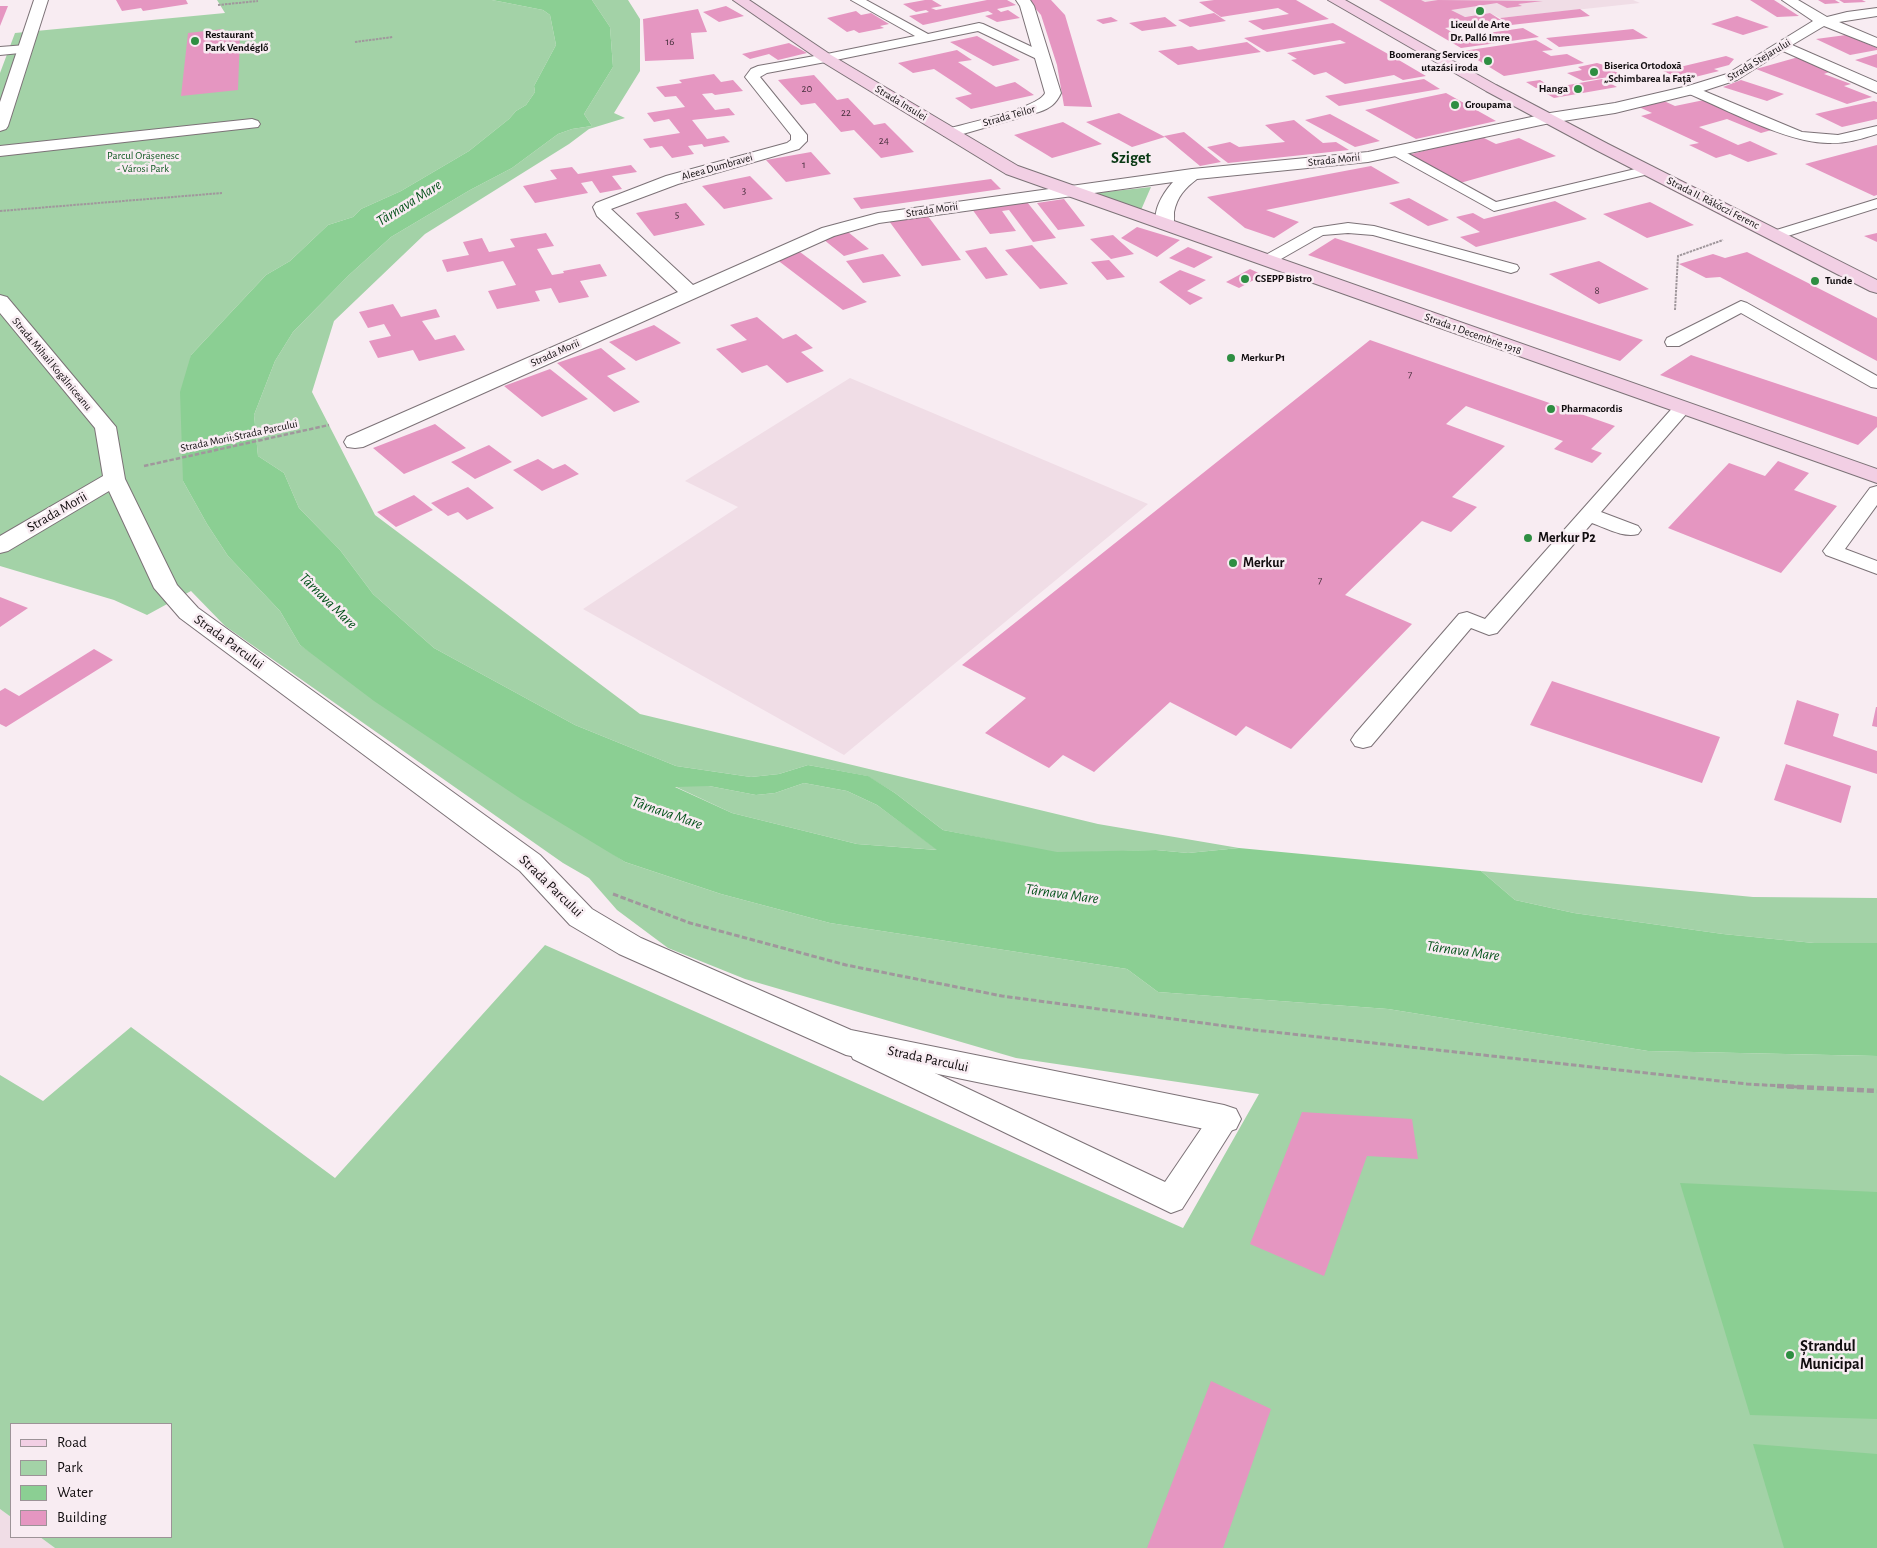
<!DOCTYPE html>
<meta charset="utf-8">
<style>
body{margin:0}
#map{position:relative;width:1877px;height:1548px;overflow:hidden;background:#f8ecf2;font-family:"Alegreya Sans",sans-serif}
canvas{display:block}
.legend{position:absolute;left:10px;top:1423px;width:162px;height:115px;box-sizing:border-box;background:#f8ecf2;border:1px solid #9c9397;margin:0;padding:6px 9px;list-style:none;font-size:15px;color:#110d0f}
.legend li{display:flex;align-items:center;gap:10px;height:25px}
.legend b{width:25px;border:1px solid #9c9397}
</style>
<div id="map">
<canvas width="1877" height="1548"></canvas>
<ul class="legend">
<li><b style="height:6px;background:#f2cfe4"></b>Road</li>
<li><b style="height:14px;background:#a3d2a7"></b>Park</li>
<li><b style="height:14px;background:#8bcf93"></b>Water</li>
<li><b style="height:14px;background:#e596c1"></b>Building</li>
</ul>
</div>
<script>
const ctx = document.querySelector('canvas').getContext('2d');
ctx.lineJoin = 'round';
function fill(path, color) { ctx.fillStyle = color; ctx.fill(path, 'evenodd'); }
function strokePath(path, color, width, dash) { ctx.strokeStyle = color; ctx.lineWidth = width; ctx.lineCap = dash ? 'butt' : 'round'; ctx.setLineDash(dash || []); ctx.stroke(path); }
function write(font, color, halo, rows, align = 'center') {
  ctx.font = font + ' "Alegreya Sans",sans-serif'; ctx.lineWidth = 5; ctx.setLineDash([]); ctx.textBaseline = 'middle'; ctx.strokeStyle = halo; ctx.fillStyle = color; for (const [text, x, y, turn = 0] of rows) {
    ctx.save(); ctx.translate(x, y); ctx.rotate((+turn || 0) * Math.PI / 180); ctx.textAlign = isNaN(turn) ? turn : align; if (halo) ctx.strokeText(text, 0, 0); ctx.fillText(text, 0, 0); ctx.restore();
  }
}
fill(new Path2D(`
 M1388,0H1633L1640,3L1500,18L1490,13L1420,23L1380,1Z
 M850,378L1148,504L844,755L583,609L738,507L685,481Z
 M0,1509L11,1517V1537H40L55,1548H0Z`), '#f0dde6');
fill(new Path2D(`
 M217,0H492L543,10L550,15L556,45L534,86L535,92L526,105L516,111L509,119L469,151L401,191L361,209L353,217L328,225L290,261L266,275L191,355L183,481L207,524L228,556L280,611L300,645L625,862L721,894L830,923L1127,969L1158,992L1388,1009L1648,1051L1877,1056V1548H55L40,1537H171V1424H11V1517L0,1509V1075L43,1101L131,1027L335,1178L545,945L1183,1228L1259,1094L1016,1058L745,979L668,948L617,910L589,878L563,863L225,626L191,591L147,615L114,600L0,566V73L15,33L225,13Z
 M592,0H628L640,19V71L614,113L625,118L589,129L569,144L425,234L334,321L312,392L375,515L640,714L1098,824L1239,848L1188,853L1156,850L1057,853L943,830L895,793L867,776L808,765L779,774L751,777L676,766L575,725L434,648L373,594L340,550L299,508L284,473L258,456L254,415L275,361L293,332L349,275L391,237L470,190L512,168L558,134L572,129L592,126L584,114L613,67L610,27Z
 M1151,187L1141,210L1096,193Z
 M804,783L847,791L877,805L938,850L857,844L732,813L674,786H709L756,795L775,793Z
 M1481,871L1753,897L1877,898V943H1814L1723,934L1574,913L1515,900Z`), '#a3d2a7');
fill(new Path2D(`
 M492,0H592L610,27L613,67L584,114L592,126L572,129L558,134L512,168L470,190L391,237L349,275L293,332L275,361L254,415L258,456L284,473L299,508L340,550L373,594L434,648L575,725L676,766L751,777L779,774L808,765L868,776L895,793L943,830L1057,852L1156,850L1188,853L1239,848L1481,871L1515,900L1574,913L1723,934L1814,943H1877V1056L1648,1051L1388,1009L1158,992L1127,969L830,923L721,894L625,862L521,799L374,701L300,645L280,611L228,556L207,524L183,481L180,392L191,355L266,275L290,261L328,225L353,217L361,209L401,191L469,151L509,119L516,111L526,105L535,92L534,86L556,45L550,15L543,10ZM804,783L847,791L877,805L937,850L857,844L732,813L675,787L709,786L756,795L775,793Z
 M1680,1183L1877,1192V1419L1750,1415Z
 M1753,1444L1877,1454V1548H1784Z`), '#8bcf93');
fill(new Path2D(`
 M116,0H186L188,4L143,11L141,8L122,11Z
 M925,0H932L942,6L931,8L936,10L987,0H1007L1016,5L997,9L1001,12L1008,10L1020,18L997,22L985,16L993,14L988,11L923,25L909,16L929,12L926,10L916,12L903,4Z
 M1028,0H1051L1065,15L1092,107L1064,106L1057,65L1041,15Z
 M1214,0H1296L1329,19L1263,30L1248,21L1289,14L1278,8L1221,17L1199,2Z
 M1379,0H1421L1425,2L1438,0L1543,1L1518,4L1522,6L1507,8L1497,3L1451,10L1465,17L1490,13L1501,20L1445,28L1460,37L1523,28L1539,37L1461,48Z
 M1750,0H1774L1799,16L1777,17Z
 M1818,0H1835L1840,3L1825,4Z
 M1839,0H1862L1866,2L1844,3Z
 M0,6H8L0,26Z
 M726,6L744,16L719,22L703,12Z
 M698,9L707,32L691,33L694,59L645,61L643,19Z
 M1580,9L1590,16L1511,25L1500,18Z
 M856,11L861,15L871,13L889,24L880,26L884,28L859,33L854,30L847,32L827,18Z
 M1214,13L1226,21L1190,27L1178,20Z
 M1737,16L1769,27L1743,35L1711,24Z
 M1111,17L1118,21L1103,24L1096,20Z
 M1165,17L1177,26L1142,31L1129,23Z
 M1333,23L1397,59L1426,76L1403,80L1394,75L1345,84L1326,72L1314,75L1291,60L1297,59L1287,53L1346,43L1340,40L1267,52L1244,38Z
 M223,29V36L240,34L238,90L181,96L188,33Z
 M1633,29L1648,38L1559,47L1546,38Z
 M1846,35L1877,48V50L1850,55L1816,39Z
 M977,36L1020,60L993,66L950,42Z
 M1536,40L1553,50L1542,51L1551,56L1567,54L1584,63L1504,76L1463,51Z
 M1247,42L1261,52L1178,65L1158,51L1192,46L1198,50Z
 M789,43L807,53L778,60L769,54L750,59L742,54Z
 M957,50L972,60L958,62L996,87L1015,82L1034,95L971,109L955,98L972,94L934,69L913,73L898,63Z
 M1877,54V68L1855,60Z
 M1726,56L1734,59L1729,65L1714,69L1719,71L1683,80L1663,71Z
 M1802,56L1832,71L1824,74L1851,84L1844,86L1872,97L1847,104L1756,69Z
 M1597,63L1614,68V71L1622,75L1583,81L1567,73L1582,70L1578,67Z
 M714,74L721,82L733,80L743,91L715,95L712,93L702,94L715,110L729,108L735,115L692,120L707,139L724,136L730,142L704,147L702,144L688,146L694,154L672,158L662,146L650,148L643,139L680,133L669,119L654,122L647,113L685,107L676,96L665,97L656,87L682,83L679,80Z
 M814,75L837,100L848,98L874,125L885,123L914,152L881,158L854,130L841,132L815,103L801,105L778,80Z
 M1424,79L1440,89L1339,106L1325,96Z
 M1602,79L1617,87L1554,98L1540,90Z
 M1540,80L1550,86L1536,88L1526,82Z
 M1741,80L1784,94L1767,101L1723,87Z
 M1446,93L1496,121L1416,139L1365,110Z
 M1704,100L1775,129L1761,133L1727,119L1699,127L1738,145L1750,141L1778,154L1748,162L1730,154L1716,158L1689,145L1699,143L1641,116L1652,113L1639,107L1664,101L1675,106Z
 M1874,101L1877,102V119L1842,127L1815,114Z
 M1119,113L1165,137L1132,147L1086,122Z
 M1330,114L1380,141L1355,147L1305,120Z
 M1294,120L1323,143L1336,142L1349,150L1228,163L1207,147L1230,142L1239,147L1285,142L1265,125Z
 M1063,122L1102,144L1052,158L1014,135Z
 M1184,132L1221,162L1200,166L1164,136Z
 M1480,136L1496,144L1519,138L1556,156L1460,183L1408,155Z
 M1877,145V195L1874,196L1805,164Z
 M811,152L831,174L786,182L766,160Z
 M631,165L637,172L612,176L622,189L600,193L592,181L581,183L588,193L535,203L523,186L557,179L550,170L572,167L578,174Z
 M1371,166L1400,183L1266,210L1299,222L1274,238L1245,228L1207,197Z
 M750,176L773,199L724,209L702,186Z
 M991,179L1001,189L861,209L853,198Z
 M1409,198L1449,220L1428,226L1389,203Z
 M1064,199L1085,226L1058,230L1037,203Z
 M1555,201L1587,219L1476,247L1460,237L1480,232L1456,217L1473,213L1484,219Z
 M1027,202L1056,238L1033,242L1009,210L1002,211L1016,231L990,234L972,209Z
 M1650,202L1694,225L1647,238L1603,214Z
 M686,203L705,225L654,236L636,213Z
 M927,215L961,260L922,266L889,221Z
 M1137,227L1180,240L1157,257L1121,238Z
 M848,232L869,249L844,256L823,239Z
 M546,233L554,246L537,249L552,275L564,273L563,271L600,264L607,276L580,281L589,297L559,303L551,288L535,291L540,301L497,309L488,291L516,285L503,261L447,272L442,260L469,255L463,242L482,238L489,252L515,247L510,239Z
 M1877,233V242L1864,236Z
 M1113,235L1134,254L1111,259L1090,239Z
 M1335,238L1643,340L1620,361L1308,255Z
 M1032,245L1068,284L1040,289L1005,250Z
 M986,247L1008,275L986,279L965,251Z
 M1188,247L1213,257L1194,268L1169,258Z
 M800,252L867,302L843,310L776,259Z
 M1747,252L1877,318V361L1720,277L1706,278L1679,264L1713,254L1725,258Z
 M883,254L901,276L863,283L846,261Z
 M1109,260L1125,277L1107,280L1091,262Z
 M1599,261L1649,289L1599,304L1549,274Z
 M1250,269L1263,275L1239,288L1226,282Z
 M1180,270L1206,280L1187,291L1203,298L1190,305L1159,282Z
 M393,304L401,317L436,309L440,317L422,321L435,340L455,335L465,350L419,361L413,350L378,358L369,341L391,336L384,324L368,328L359,312Z
 M757,317L783,339L796,334L813,348L801,352L824,371L787,383L767,365L742,373L716,349L747,340L730,325Z
 M654,325L681,343L636,361L609,342Z
 M1370,340L1615,426L1591,449L1602,453L1592,463L1554,449L1563,441L1466,406L1446,424L1505,446L1452,497L1477,507L1451,532L1422,521L1345,595L1412,624L1291,749L1246,726L1236,736L1170,702L1094,772L1063,755L1049,768L985,733L1026,698L962,665Z
 M601,348L626,369L607,376L640,402L614,412L557,363Z
 M1691,355L1877,417V427L1858,445L1660,375Z
 M550,369L588,399L542,417L504,386Z
 M435,424L466,448L404,474L373,448Z
 M489,445L512,462L475,479L451,462Z
 M538,459L553,469L565,464L579,474L542,491L513,470Z
 M1778,461L1809,473L1794,490L1837,506L1781,573L1668,528L1729,463L1765,476Z
 M468,487L494,508L467,520L458,512L448,516L431,503Z
 M414,495L433,510L396,527L377,512Z
 M0,597L28,608L0,627Z
 M94,649L113,660L6,727L0,724V691L5,688L19,696Z
 M1552,681L1720,737L1702,783L1530,725Z
 M1797,700L1839,714L1833,736L1877,751V774L1784,744Z
 M1876,707H1877V727L1872,726Z
 M1786,764L1851,786L1841,823L1774,800Z
 M1302,1112L1412,1119L1418,1159L1367,1156L1324,1276L1250,1244Z
 M1211,1381L1271,1409L1223,1548H1147Z`), '#e596c1');
const service = new Path2D(`
 M851,0H866L928,34L979,23L983,24L1047,54L1049,57L1043,61L1039,60L978,31L826,62L822,61L820,58L822,55L915,36Z
 M26,45L30,46L32,49L30,52L0,55V47Z
 M1692,86L1802,132L1838,135L1877,126V134C1861,139 1845,144 1828,143C1787,143 1726,109 1687,93L1685,90L1687,87Z
 M1396,147L1496,202L1648,166L1653,167L1655,170L1653,173L1494,211L1391,154L1389,151Z
 M1877,199V208L1775,240L1770,238L1767,235L1770,232Z
 M1348,223L1374,226L1517,265L1519,268L1517,271L1511,273L1373,235L1348,233L1323,235L1274,263H1262L1260,260L1262,257L1314,228Z
 M1741,301L1747,303L1877,376V388L1871,387L1741,313L1679,346H1667L1665,342L1667,338Z
 M1682,403L1688,404L1691,408L1688,412L1601,512L1638,526L1641,530L1638,534C1623,538 1606,528 1592,523L1497,633L1489,635L1471,628L1371,746L1363,748L1355,746L1351,740L1355,734L1459,614L1467,612L1485,619L1676,404Z
 M1877,486V505L1845,549L1877,561V574L1826,555L1823,551L1870,488Z
 M863,1039L1165,1182L1214,1110L1224,1107L1234,1110L1239,1119L1182,1209L1171,1213L853,1059L849,1051L853,1043Z`);
const minor = new Path2D(`
 M34,0H48L8,126L6,129L0,131V102Z
 M1016,0H1030L1034,6L1061,93C1056,104 1050,108 1039,112L956,136H944L942,133L944,130C963,124 1039,108 1045,93L1020,6Z
 M1782,0H1798L1827,17L1847,12L1877,8V16L1839,22L1877,38V47L1824,26L1792,45L1877,82V93L1783,51L1737,80L1697,93L1615,113L1550,123L1368,162L1197,179C1185,188 1177,197 1174,212C1174,218 1175,223 1171,228L1165,229L1159,228C1149,214 1164,192 1173,182L879,223L834,236L363,447L355,448L347,447L344,442L347,437L678,292L597,216L593,207L596,203L666,176L787,143L791,140V135L745,77L751,69L758,66L826,54L831,55L833,58L831,61L767,73L760,77L807,135V141L799,149L678,184L611,209L693,285L822,228L878,213L1192,169L1368,152L1550,113L1615,103L1688,86L1727,74L1813,21Z
 M252,119L258,121L260,124L258,127L0,156V146Z
 M0,295L7,297L116,427L125,479L177,585L198,608L540,855L592,909L641,938L851,1030L1224,1105L1236,1109L1241,1119L1236,1129L1224,1133L846,1055L619,954L570,925L520,871L180,618L154,588L109,491L8,551L0,553V536L103,476L95,428L0,313Z`);
const secondary = new Path2D(`
 M733,0H749L831,55L1018,166L1877,469V483L1006,174L821,61Z
 M1328,0H1345L1496,85L1608,144L1877,280V293L1870,291L1596,150L1486,91Z`);
strokePath(service, '#7c7277', 2);
strokePath(minor, '#7c7277', 2);
strokePath(secondary, '#7c7277', 2);
strokePath(new Path2D(`
 M218,5L258,1
 M355,42L393,37
 M0,211L222,193
 M1675,310L1678,256L1723,240`), '#a0979c', 2, [2.5, 1]);
strokePath(new Path2D(`
 M144,466L329,425`), '#a0979c', 2.5, [4.5, 2]);
strokePath(new Path2D(`
 M613,894L690,923L846,965L1002,996L1255,1030L1747,1084L1800,1087`), '#a0979c', 3, [5.5, 2.5]);
strokePath(new Path2D(`
 M1777,1086L1877,1091`), '#a0979c', 4.5, [7, 3]);
fill(service, '#fff');
fill(minor, '#fff');
fill(secondary, '#f2cfe4');
for (const [x, y, r, color] of [
 [1480,11,5,"#2e8e42"],
 [195,41,5,"#2e8e42"],
 [1488,61,5,"#2e8e42"],
 [1594,72,5,"#2e8e42"],
 [1578,89,5,"#2e8e42"],
 [1455,105,5,"#2e8e42"],
 [1245,279,5,"#2e8e42"],
 [1815,281,5,"#2e8e42"],
 [1231,358,5,"#2e8e42"],
 [1551,409,5,"#2e8e42"],
 [1528,538,5,"#2e8e42"],
 [1233,563,5,"#2e8e42"],
 [1790,1355,5,"#2e8e42"]
]) { const dot = new Path2D(); dot.arc(x, y, r, 0, 2 * Math.PI); ctx.fillStyle = color; ctx.fill(dot); strokePath(dot, '#f8ecf2', 2); }
write('bold 11px', '#110d0f', '#f8ecf2', [
 ["Liceul de Arte",1480,25,"center"],
 ["Dr. Palló Imre",1480,38,"center"],
 ["Restaurant",205,35],
 ["Park Vendéglő",205,48],
 ["Boomerang Services",1478,55,"right"],
 ["utazási iroda",1478,68,"right"],
 ["Biserica Ortodoxă",1604,66],
 ["„Schimbarea la Față”",1604,79],
 ["Hanga",1568,89,"right"],
 ["Groupama",1465,105],
 ["CSEPP Bistro",1255,279],
 ["Tunde",1825,281],
 ["Merkur P1",1241,358],
 ["Pharmacordis",1561,409]
], 'left');
write('11px', '#462f3c', null, [
 ["16",670,42],
 ["20",807,89],
 ["22",846,113],
 ["24",884,141],
 ["1",804,165],
 ["3",744,191],
 ["5",677,215],
 ["8",1597,291],
 ["7",1410,375],
 ["7",1320,581]
]);
write('11px', '#110d0f', '#f8ecf2', [
 ["Strada Stejarului",1759,60,-31],
 ["Strada Insulei",901,103,31],
 ["Strada Teilor",1009,116,-16],
 ["Strada Morii",1334,160,-6],
 ["Aleea Dumbravei",717,167,-16],
 ["Strada II. Rákóczi Ferenc",1713,203,27],
 ["Strada Morii",932,210,-8],
 ["Strada 1 Decembrie 1918",1473,334,20],
 ["Strada Morii",555,353,-24],
 ["Strada Mihail Kogălniceanu",52,364,50],
 ["Strada Morii;Strada Parcului",239,436,-12]
]);
write('11px', '#145c25', '#f8ecf2', [
 ["Parcul Orășenesc",143,156],
 ["- Városi Park",143,169]
]);
write('14px', '#110d0f', '#f8ecf2', [
 ["Strada Morii",57,512,-30],
 ["Strada Parcului",229,642,36],
 ["Strada Parcului",551,886,44],
 ["Strada Parcului",928,1059,12]
]);
write('bold 14px', '#110d0f', '#f8ecf2', [
 ["Merkur P2",1538,538],
 ["Merkur",1243,563]
], 'left');
write('italic 15px', '#06531c', '#f8ecf2', [
 ["Târnava Mare",409,203,-32],
 ["Târnava Mare",328,601,44],
 ["Târnava Mare",667,813,19],
 ["Târnava Mare",1062,894,8],
 ["Târnava Mare",1463,951,8]
]);
write('bold 16px', '#083813', '#f8ecf2', [
 ["Sziget",1131,158]
]);
write('bold 16px', '#110d0f', '#f8ecf2', [
 ["Ștrandul",1800,1346],
 ["Municipal",1800,1364]
], 'left');
</script>
